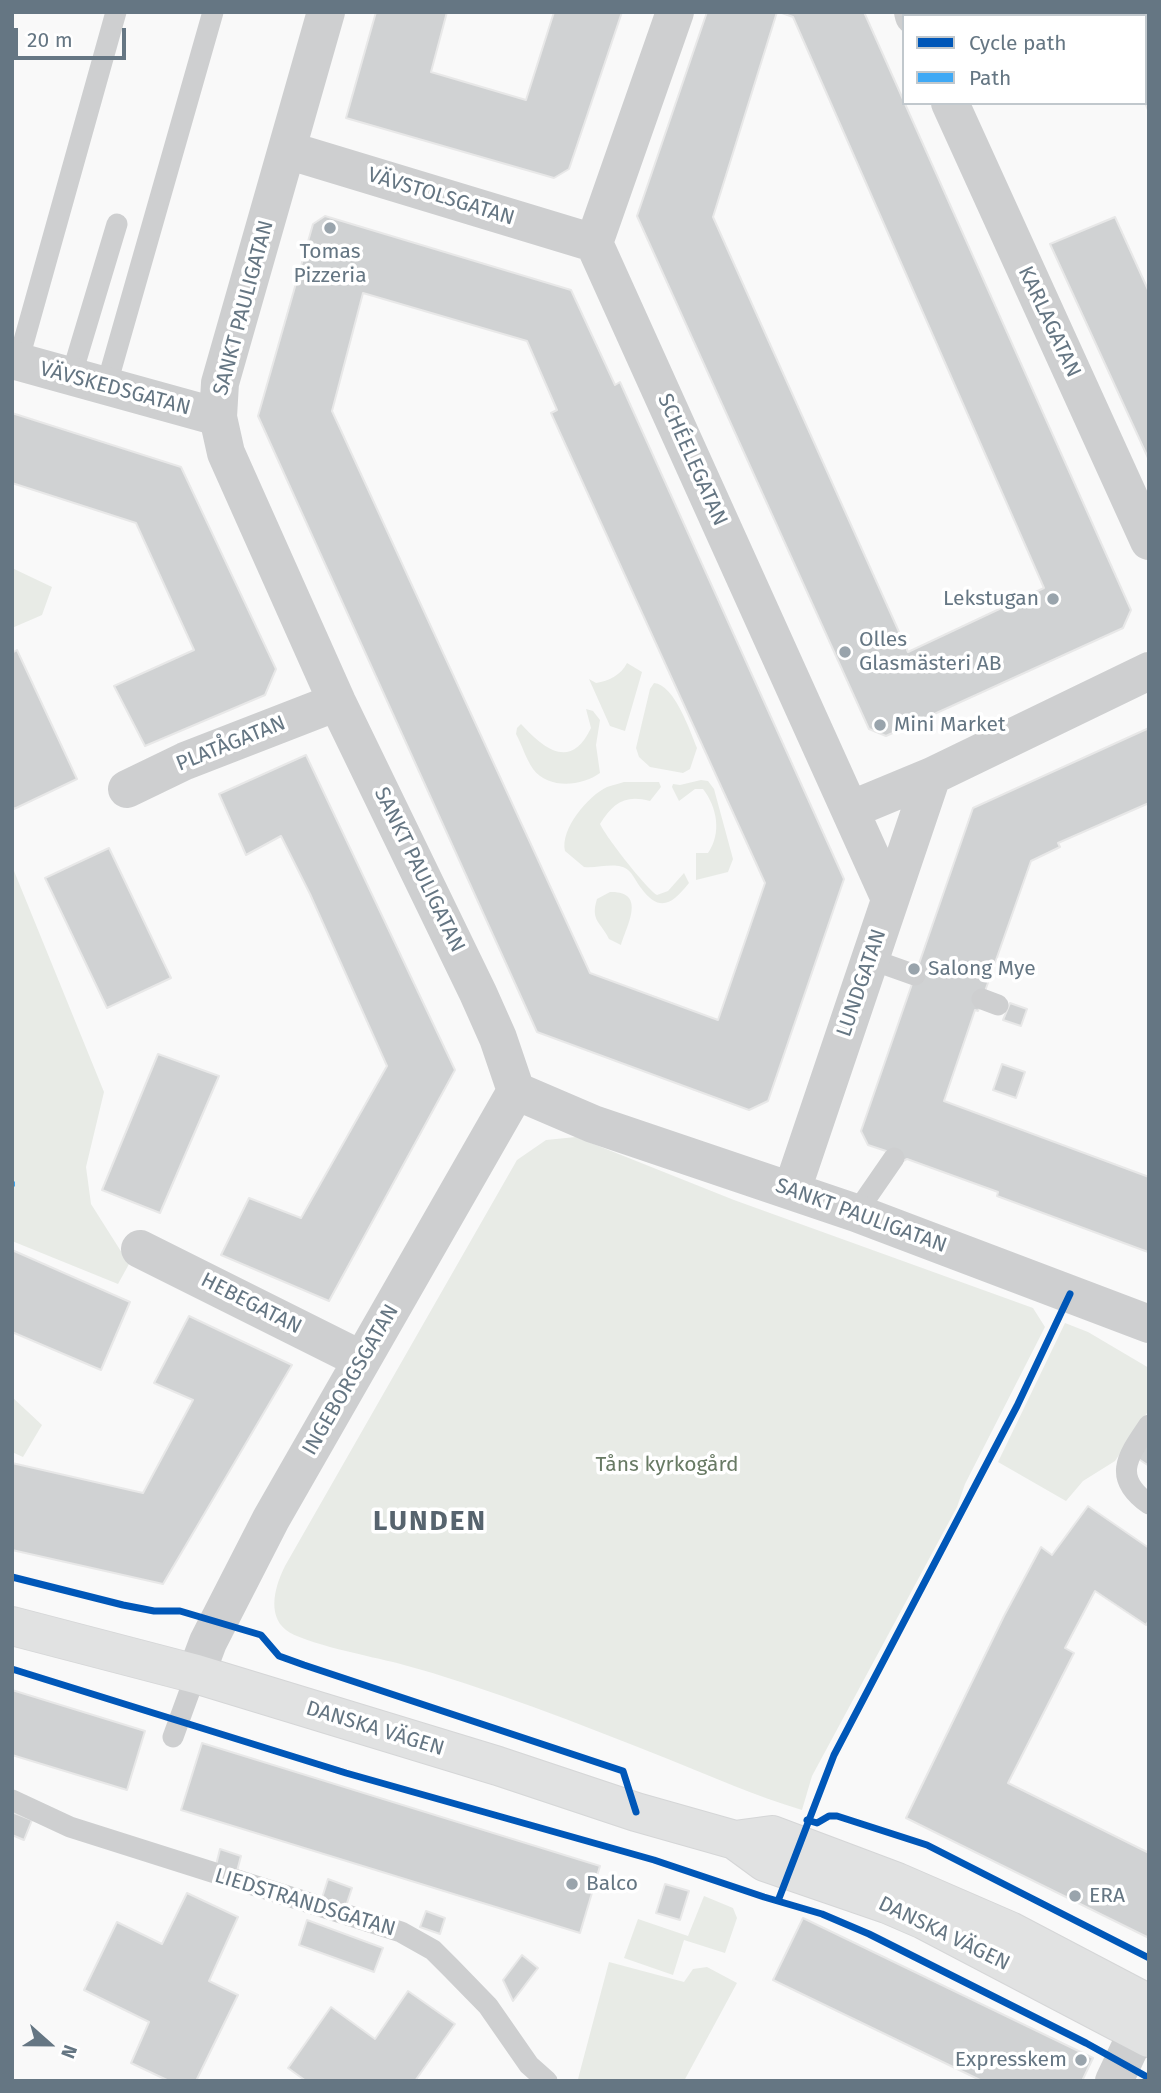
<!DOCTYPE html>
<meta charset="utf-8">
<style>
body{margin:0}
#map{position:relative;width:1161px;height:2093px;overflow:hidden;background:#f9f9f9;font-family:"Fira Sans",sans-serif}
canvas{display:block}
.frame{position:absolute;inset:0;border:14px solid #657683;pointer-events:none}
.legend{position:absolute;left:902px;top:14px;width:245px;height:91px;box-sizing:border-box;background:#fff;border:2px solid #c1c8cd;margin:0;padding:9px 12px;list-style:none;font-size:21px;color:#657683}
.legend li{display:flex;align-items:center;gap:14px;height:35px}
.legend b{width:35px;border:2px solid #c1c8cd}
.north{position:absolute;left:14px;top:2009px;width:70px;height:70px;-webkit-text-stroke:5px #fff;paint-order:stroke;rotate:111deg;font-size:19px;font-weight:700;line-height:28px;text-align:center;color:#657683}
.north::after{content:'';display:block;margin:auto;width:24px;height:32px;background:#657683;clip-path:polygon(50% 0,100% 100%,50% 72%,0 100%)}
.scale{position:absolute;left:14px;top:28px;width:112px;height:32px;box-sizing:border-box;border:4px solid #657683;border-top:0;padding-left:9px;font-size:21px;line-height:24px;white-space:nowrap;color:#657683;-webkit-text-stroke:5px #fff;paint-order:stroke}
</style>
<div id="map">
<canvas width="1161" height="2093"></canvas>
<div class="frame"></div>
<ul class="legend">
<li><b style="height:9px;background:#0057b8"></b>Cycle path</li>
<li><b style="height:9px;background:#3fa9f5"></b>Path</li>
</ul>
<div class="north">N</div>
<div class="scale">20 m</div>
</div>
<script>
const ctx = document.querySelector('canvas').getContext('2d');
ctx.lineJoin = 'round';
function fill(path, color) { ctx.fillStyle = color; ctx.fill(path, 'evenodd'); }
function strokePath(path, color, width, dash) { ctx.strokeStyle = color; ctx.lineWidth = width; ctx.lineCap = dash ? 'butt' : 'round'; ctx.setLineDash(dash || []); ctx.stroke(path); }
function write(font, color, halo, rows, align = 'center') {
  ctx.font = font + ' "Fira Sans",sans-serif'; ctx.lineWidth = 7; ctx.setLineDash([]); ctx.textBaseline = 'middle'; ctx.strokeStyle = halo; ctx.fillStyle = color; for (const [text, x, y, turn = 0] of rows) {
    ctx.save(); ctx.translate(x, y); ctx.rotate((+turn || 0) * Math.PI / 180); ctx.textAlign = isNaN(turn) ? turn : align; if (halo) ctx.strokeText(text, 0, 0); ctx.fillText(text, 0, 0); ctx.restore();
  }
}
fill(new Path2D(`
 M12,568L52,587L42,615L12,628Z
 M627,663L642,672L625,731L610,726L589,679L596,683C609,681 621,675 627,663Z
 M654,683C674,684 690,731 697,748L690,769L683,773L650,767L639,757L636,748L650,689Z
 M586,709L593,711L600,720L596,745L600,773C582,786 549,790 533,769C526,759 522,745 516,734L517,728L521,724C545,750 571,770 591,728Z
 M701,780L708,781L714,789L733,859L728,872L696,880V853H708C722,833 717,807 703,789H695L679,801L672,787L673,784L680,785Z
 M624,782H659L661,787L650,801C625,794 613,803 600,824C606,837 646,888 657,895L668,891L684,873L689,883C673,903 660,914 641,888C637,883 633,874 628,870C617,861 597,869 584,867L565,851C560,829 588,796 607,787C612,785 619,784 624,782Z
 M12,866L104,1092L86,1167L91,1204L129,1264L118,1284L12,1241Z
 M610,892C647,891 627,925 621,945L609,939C601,922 590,921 597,899Z
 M576,1137L734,1200L1033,1308L1045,1327L965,1484L957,1507L812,1776L802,1810C756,1796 712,1777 668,1759C579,1724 490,1688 397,1663C373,1657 302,1643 286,1630C266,1614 276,1584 285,1566L517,1160L546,1140Z
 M1065,1323L1088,1332L1149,1368V1410L1115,1461L1083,1481L1066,1501L998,1462Z
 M12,1397L42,1425L23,1457L12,1452Z
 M704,1896L733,1908L737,1918L725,1953L684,1940L673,1975L624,1958L638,1919L688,1936Z
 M609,1962L684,1982L693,1969L707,1967L737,1983L684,2081L578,2079Z`), '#e8ebe6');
const building = new Path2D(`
 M376,12H447L431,72L526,100L554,12H622L569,169L554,178L346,118Z
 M707,12H777L713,217L908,652L1044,588L793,17L779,12H864L1131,610L1123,628L886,736L869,729L637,216Z
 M1149,90V112L1145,103V91Z
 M325,216L571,290L615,385L620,382L844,879L768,1101L749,1110L537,1032L258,416L313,224ZM363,293L527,341L557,410L551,413L765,883L718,1020L590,973L332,411Z
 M1115,217L1149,292V460L1050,244Z
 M12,413L181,467L276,669L265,695L145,746L114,686L194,650L136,523L12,483Z
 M17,650L77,779L14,809L12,805V653Z
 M1149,728V803L1058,843L1060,847L1031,861L978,1011L975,1010L944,1101L1149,1177L1148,1252L997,1196L998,1192L907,1159L903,1161L888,1156L886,1151L868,1145L861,1131L973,808Z
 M306,755L455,1070L329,1301L221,1255L249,1198L301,1218L387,1066L310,894L281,836L246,855L219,794Z
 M109,848L171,978L107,1008L45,878Z
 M1010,1003L1027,1009L1021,1026L1003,1020Z
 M158,1054L219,1076L160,1213L102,1190Z
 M1002,1064L1025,1072L1016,1098L993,1090Z
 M12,1250L130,1302L101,1370L12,1332Z
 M189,1316L292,1365L163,1584L12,1550V1463L143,1493L193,1400L154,1383Z
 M1149,1441V1466L1137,1458Z
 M1088,1506L1149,1548V1620L1146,1625L1095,1591L1065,1648L1074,1653L1008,1783L1149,1853V1938L906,1818L1004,1616L1041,1547L1052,1555Z
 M12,1690L145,1731L127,1790L12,1755Z
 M202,1743L600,1866L580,1933L181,1810Z
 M12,1812L32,1820L24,1840L12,1835Z
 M220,1849L241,1856L237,1871L216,1865Z
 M328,1879L352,1888L346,1906L322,1898Z
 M665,1884L689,1891L680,1920L656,1913Z
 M187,1893L238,1917L209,1981L238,1995L196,2081H169L131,2063L149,2022L84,1990L117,1922L162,1944Z
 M426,1911L445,1918L440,1934L420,1927Z
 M803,1918L1093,2058L1082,2081H982L773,1980Z
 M307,1920L383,1948L374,1972L299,1945Z
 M522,1955L538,1968L513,2001L503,1980Z
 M408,1991L455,2024L415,2081H306L288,2068L331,2007L375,2039Z`);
fill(building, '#d0d2d3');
strokePath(building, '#e8e8e8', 2);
const secondary = new Path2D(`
 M12,1626L196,1674L498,1766L636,1812L735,1840L765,1862L887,1904L924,1920L1149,2038
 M735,1840L772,1835L897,1882L1010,1931L1149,2004`);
strokePath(secondary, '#d5d6d7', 40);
strokePath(new Path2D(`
 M18,362L116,12
 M71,377L117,224
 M106,387L213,12
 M870,959L915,975
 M982,999L998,1005
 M856,1213L894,1158
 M1149,1425C1128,1456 1111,1477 1149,1504
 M173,1737L196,1674
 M12,1800L70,1827L401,1932L433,1950L451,1968L488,2006L529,2065L547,2081`), '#cecfd0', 21);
strokePath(new Path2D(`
 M326,12L220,383L218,417L226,453L337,702L478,993L498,1038L516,1091L593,1124L856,1213L1149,1324
 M675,12L594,243L890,899
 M913,12L914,16
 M950,103L1149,541
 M287,150L594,243
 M12,360L218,417
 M127,789L185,761L337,702
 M850,810L932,776
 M792,1190L932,776L1149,671
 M140,1249L362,1360
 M196,1674L208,1642L271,1519L516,1091
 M1114,2081L1149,2007`), '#cecfd0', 38);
strokePath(secondary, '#e1e2e2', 38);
strokePath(new Path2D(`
 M12,1184H15`), '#3fa9f5', 5, [10, 5]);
strokePath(new Path2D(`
 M12,1577L123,1605L154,1611H180L261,1635L279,1656L304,1665L623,1771L636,1812
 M12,1669L346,1773L654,1860L764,1897L822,1914L869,1934L1086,2043L1149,2078
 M807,1820L817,1823L829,1816H837L927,1845L1149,1958
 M778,1901L834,1755L1017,1406L1070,1294`), '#0057b8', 7);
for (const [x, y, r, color] of [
 [330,228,7,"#99a4ac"],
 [1053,599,7,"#99a4ac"],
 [845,652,7,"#99a4ac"],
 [880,725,7,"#99a4ac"],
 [914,969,7,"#99a4ac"],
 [572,1884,7,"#99a4ac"],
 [1075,1896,7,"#99a4ac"],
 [1081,2060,7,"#99a4ac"]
]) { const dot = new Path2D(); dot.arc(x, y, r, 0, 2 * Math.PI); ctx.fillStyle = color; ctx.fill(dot); strokePath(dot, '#fff', 2.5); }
write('21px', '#657683', '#fff', [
 ["VÄVSTOLSGATAN",441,197,17],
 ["SANKT PAULIGATAN",244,308,-75],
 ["KARLAGATAN",1049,322,65],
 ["VÄVSKEDSGATAN",115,389,15],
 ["SCHÉELEGATAN",692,460,66],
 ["PLATÅGATAN",231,744,-22],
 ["SANKT PAULIGATAN",419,870,64],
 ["LUNDGATAN",862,983,-71],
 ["SANKT PAULIGATAN",861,1216,20],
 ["HEBEGATAN",251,1304,27],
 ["INGEBORGSGATAN",351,1380,-60],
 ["DANSKA VÄGEN",375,1729,17],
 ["LIEDSTRANDSGATAN",305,1903,17],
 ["DANSKA VÄGEN",944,1934,26]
]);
write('21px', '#657683', '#fff', [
 ["Tomas",330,252,"center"],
 ["Pizzeria",330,276,"center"],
 ["Lekstugan",1039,599,"right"],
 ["Olles",859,640],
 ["Glasmästeri AB",859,664],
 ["Mini Market",894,725],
 ["Salong Mye",928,969],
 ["Balco",586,1884],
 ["ERA",1089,1896],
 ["Expresskem",1067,2060,"right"]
], 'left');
write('21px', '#687a64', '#fff', [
 ["Tåns kyrkogård",667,1465]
]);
ctx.letterSpacing = '2px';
write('bold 28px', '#57646e', '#fff', [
 ["LUNDEN",430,1522]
]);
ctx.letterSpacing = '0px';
</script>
